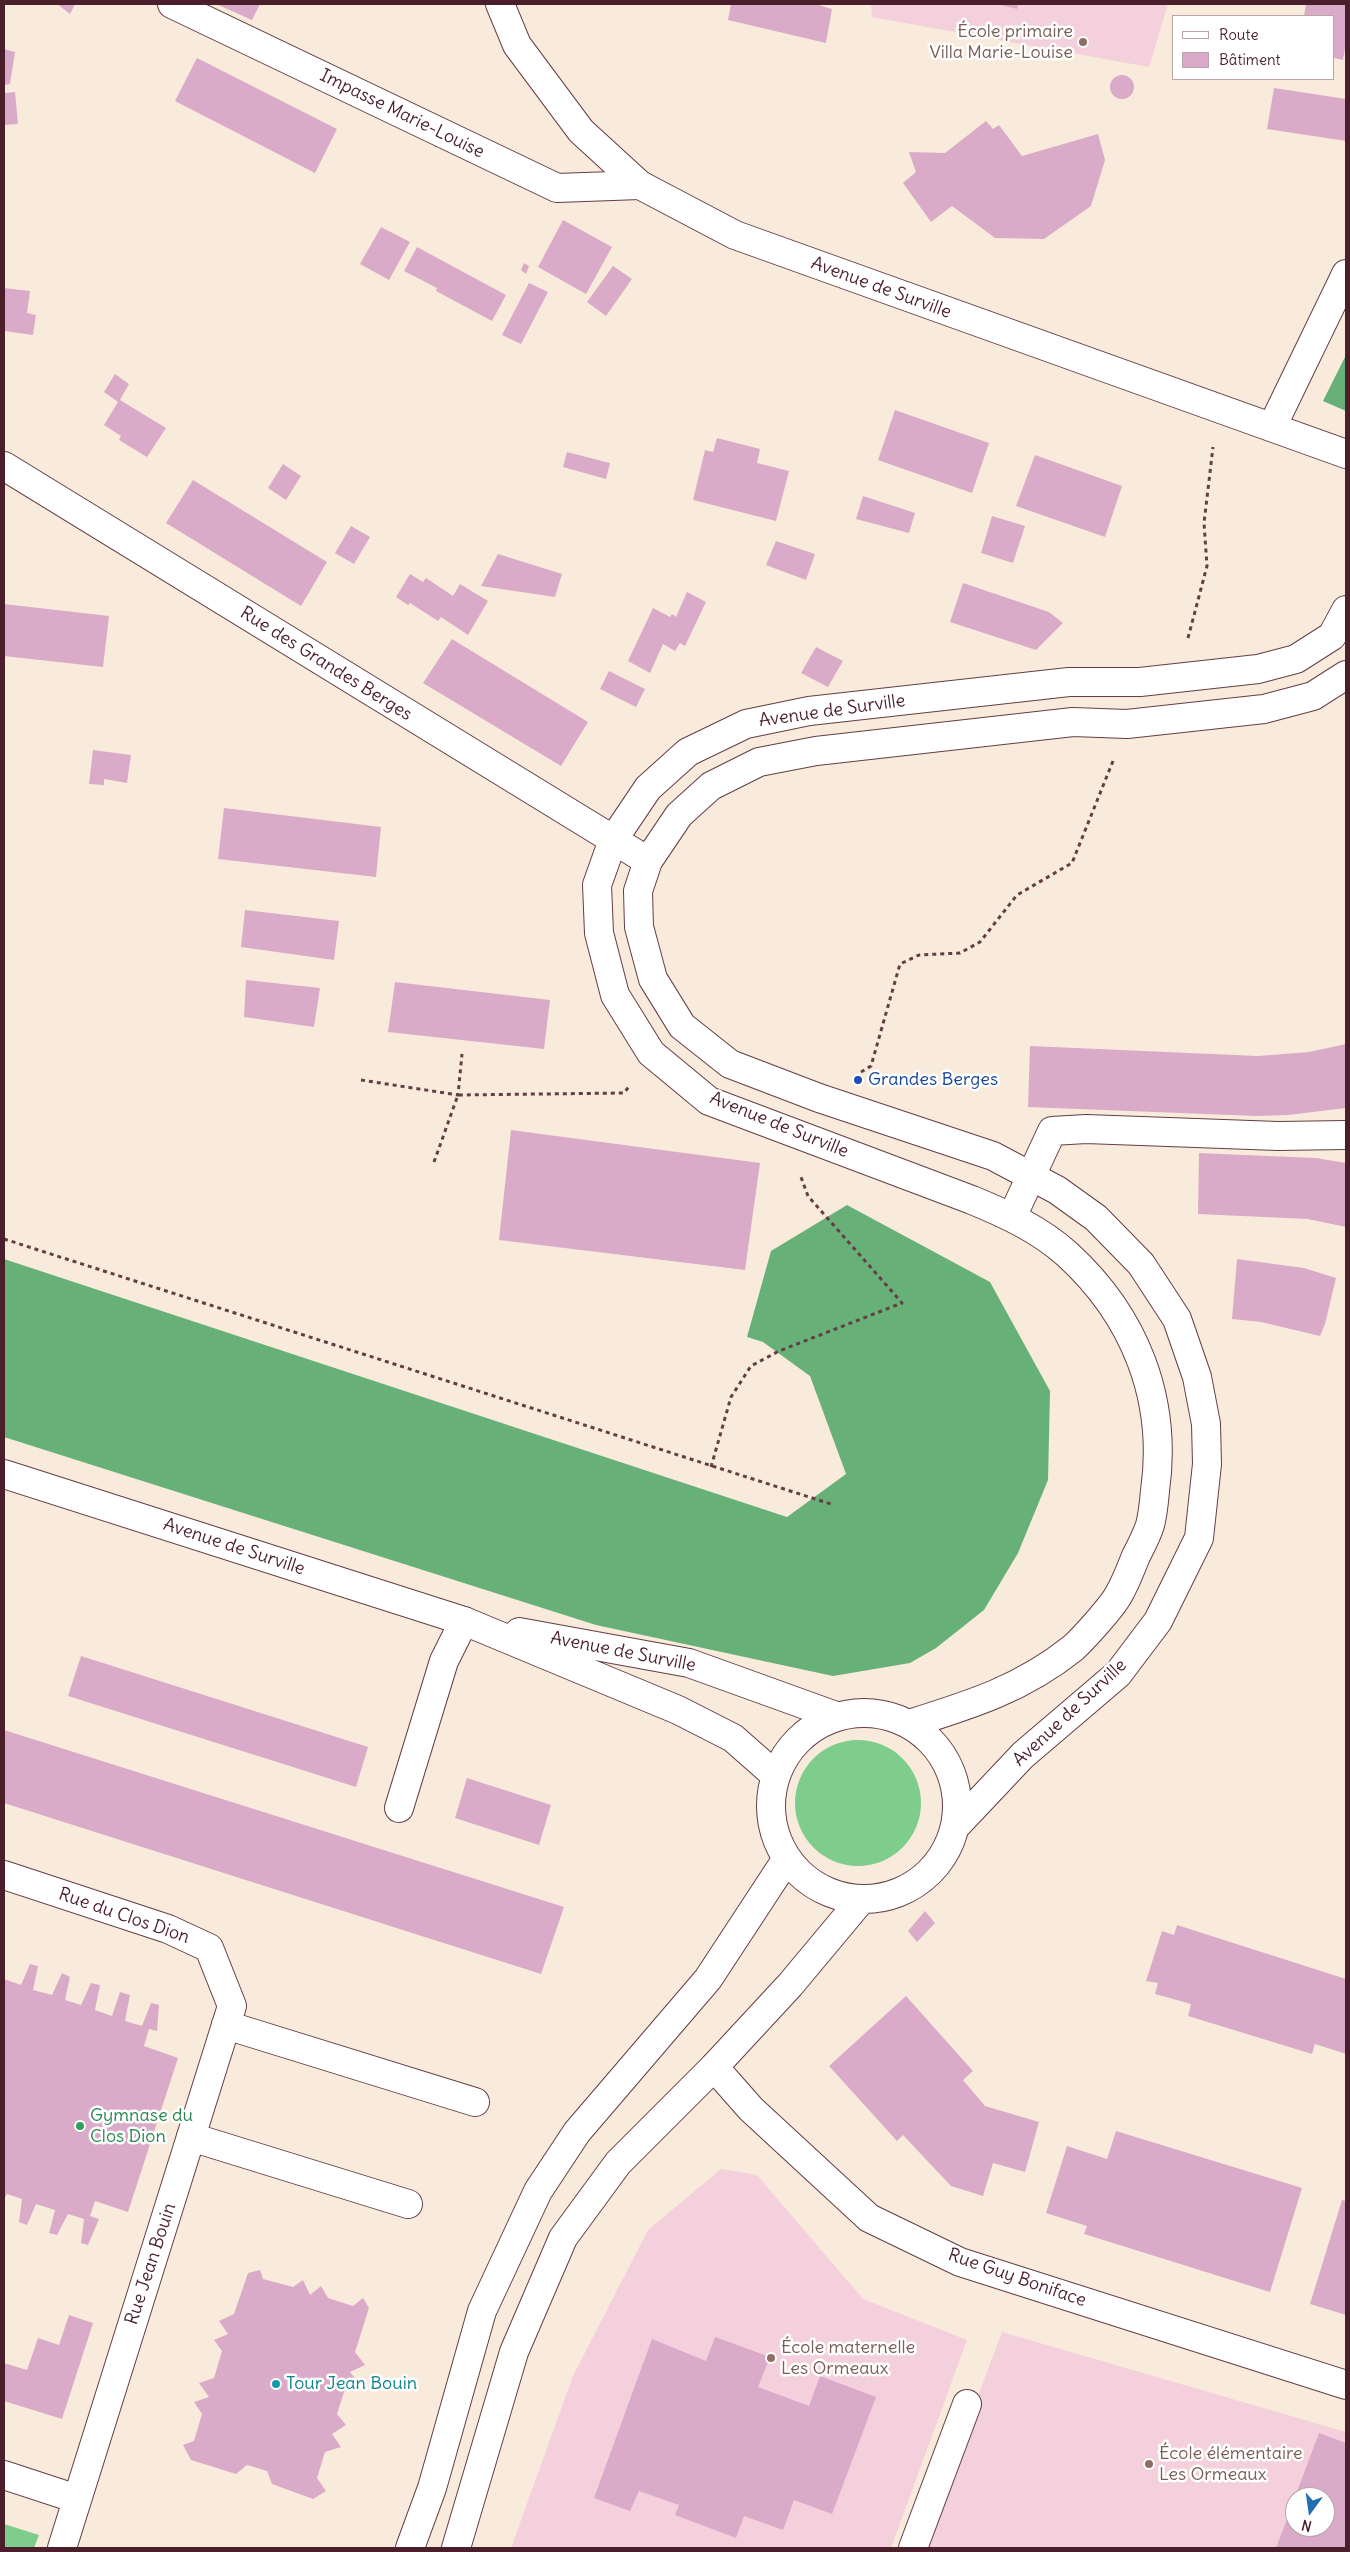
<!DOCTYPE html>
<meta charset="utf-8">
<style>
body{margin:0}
#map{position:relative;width:1350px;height:2552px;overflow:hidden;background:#f9ebdb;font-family:Delius,sans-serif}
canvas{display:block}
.frame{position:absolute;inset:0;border:5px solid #4a1f2b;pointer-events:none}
.legend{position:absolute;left:1172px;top:15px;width:162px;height:65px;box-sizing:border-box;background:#fff;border:1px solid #b7a5aa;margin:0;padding:6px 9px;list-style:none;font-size:15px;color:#4a1f2b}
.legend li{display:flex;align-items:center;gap:10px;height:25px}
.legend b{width:25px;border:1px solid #b7a5aa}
.north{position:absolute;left:1285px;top:2487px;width:50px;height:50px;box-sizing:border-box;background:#fff;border:1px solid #b7a5aa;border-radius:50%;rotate:194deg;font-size:14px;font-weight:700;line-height:20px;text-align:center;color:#4a1f2b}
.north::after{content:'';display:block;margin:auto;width:18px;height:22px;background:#1f6fb2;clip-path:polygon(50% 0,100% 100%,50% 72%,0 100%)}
</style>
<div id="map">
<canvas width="1350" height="2552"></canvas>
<div class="frame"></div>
<ul class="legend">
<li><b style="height:6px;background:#fff"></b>Route</li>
<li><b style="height:14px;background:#daabc9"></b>Bâtiment</li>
</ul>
<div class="north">N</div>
</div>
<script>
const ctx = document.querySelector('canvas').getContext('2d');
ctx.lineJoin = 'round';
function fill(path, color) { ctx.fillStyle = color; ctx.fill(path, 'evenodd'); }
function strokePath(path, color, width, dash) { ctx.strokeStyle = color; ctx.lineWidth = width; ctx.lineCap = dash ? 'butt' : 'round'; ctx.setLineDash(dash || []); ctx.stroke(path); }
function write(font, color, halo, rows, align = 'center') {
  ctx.font = font + ' Delius,sans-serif'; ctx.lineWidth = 5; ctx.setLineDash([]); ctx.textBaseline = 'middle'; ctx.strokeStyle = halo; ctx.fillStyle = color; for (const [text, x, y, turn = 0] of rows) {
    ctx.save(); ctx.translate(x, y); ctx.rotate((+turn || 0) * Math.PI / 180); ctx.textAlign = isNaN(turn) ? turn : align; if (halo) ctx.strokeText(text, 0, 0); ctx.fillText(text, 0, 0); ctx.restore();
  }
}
fill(new Path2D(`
 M871,4H1168L1149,67L872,17Z
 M721,2169L757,2175L863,2299L967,2340L891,2548H511L573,2376L648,2230Z
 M1002,2332L1346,2432V2548H921ZM1295,2497H1325V2527H1295Z`), '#f4cfdc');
fill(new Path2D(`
 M795 1803a63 63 0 1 1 126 0a63 63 0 1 1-126 0Z
 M4,2524L39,2535L34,2548H4Z`), '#7fcd8c');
fill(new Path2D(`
 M1346,355V411L1323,401Z
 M847,1205L990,1282L1050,1391L1048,1480L1018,1553L984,1610L936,1648L910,1663L833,1676L596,1625L4,1437V1259L787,1517L846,1474L810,1376L763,1342L747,1337L771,1251Z`), '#67b078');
fill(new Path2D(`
 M57,4H75L70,14Z
 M216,4H260L252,20Z
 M731,4H815L832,9L826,43L728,20Z
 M997,4H1018L1017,9Z
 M1306,4H1346V43L1343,60L1334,58V16H1304Z
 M4,49L15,52L10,84L4,85Z
 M197,58L337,129L315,173L175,101Z
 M1110 87a12 12 0 1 1 24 0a12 12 0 1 1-24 0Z
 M1274,88L1346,99V141L1267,129Z
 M15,92L18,124L4,125V93Z
 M986,121L993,129L999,125L1022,156L1098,134L1105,160L1091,206L1044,239L995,238L952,206L931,222L903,183L916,172L909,152L945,153Z
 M563,220L612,247L586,294L538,267Z
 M381,227L410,242L389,280L360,264Z
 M417,247L506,295L492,321L436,291L437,288L404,271Z
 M524,263L529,266L526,274L521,270Z
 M613,266L632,279L606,316L587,302Z
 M529,283L548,292L521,344L502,335Z
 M4,288L30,291L27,313L36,315L33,335L4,331Z
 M115,374L129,384L120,400L166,428L147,457L119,440L121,436L104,425L118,402L104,392Z
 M895,410L989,443L972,493L878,460Z
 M717,438L760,449L757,463L789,471L776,521L693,500L705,450L713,452Z
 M567,452L610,463L606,479L563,467Z
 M1035,455L1122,486L1105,537L1016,506Z
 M283,464L301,476L286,500L268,488Z
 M193,480L327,562L301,606L166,523Z
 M863,496L915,513L909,533L856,519Z
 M992,516L1025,526L1013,563L981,553Z
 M351,526L370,537L354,564L335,553Z
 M776,541L815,554L806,580L766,565Z
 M498,554L562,574L555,597L481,586Z
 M410,574L423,582L426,578L453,596L460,584L488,601L468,635L441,617L438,621L410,603L408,605L396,597Z
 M963,583L1049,612L1063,623L1036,650L950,622Z
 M687,592L706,602L685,646L680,643L675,651L663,644L650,673L628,661L653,608L670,617L672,614L676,617Z
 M4,604L109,616L103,667L4,656Z
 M452,639L588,722L561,766L423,683Z
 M816,647L843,661L828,687L801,673Z
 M609,671L645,689L636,707L600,689Z
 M93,750L131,755L127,783L104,779V785L89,784Z
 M224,808L381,827L376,877L218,859Z
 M245,910L339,921L334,960L241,947Z
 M246,980L320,988L314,1027L244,1017Z
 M395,982L550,1000L544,1049L388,1032Z
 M1346,1044V1108L1288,1115L1256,1116L1028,1107L1030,1046L1258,1056L1309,1052Z
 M511,1130L760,1163L745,1270L499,1240Z
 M1199,1153L1316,1158L1346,1163V1227L1308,1219L1198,1214Z
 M1237,1259L1304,1268L1336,1278L1325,1324L1320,1336L1261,1322L1232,1319Z
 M81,1656L368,1747L356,1787L68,1696Z
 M4,1730L564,1907L541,1974L4,1803Z
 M467,1778L551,1805L539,1845L455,1818Z
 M925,1911L935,1923L917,1942L908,1931Z
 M1177,1925L1346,1979V2054L1315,2044L1312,2054L1188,2016L1191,2004L1155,1994L1158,1983L1146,1981L1162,1931L1174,1935Z
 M30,1964L38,1966L33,1990L52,1995L62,1973L70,1977L65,2000L81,2005L91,1983L100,1985L95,2010L112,2016L120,1992L130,1995L125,2021L142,2026L151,2003L159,2005L157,2031L149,2029L144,2046L178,2058L128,2212L95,2201L90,2216L99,2219L88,2245L81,2243L84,2219L68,2214L57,2235L49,2233L55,2210L36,2204L27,2225L19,2222L22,2199L7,2194L4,2199V1979L21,1985Z
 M906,1996L973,2071L963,2080L985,2106L1039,2122L1025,2172L993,2163L983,2196L951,2186L903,2135L897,2141L829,2066Z
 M1116,2131L1302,2188L1270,2292L1084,2234L1087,2226L1046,2213L1067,2146L1107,2159Z
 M1342,2200L1346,2201V2315L1310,2304Z
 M260,2270L263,2279L293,2287L303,2280L310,2295L321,2286L328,2298L353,2306L363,2298L369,2308L355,2352L365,2365L350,2372L359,2383L346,2386L337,2414L346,2425L332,2434L341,2447L325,2452L317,2478L326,2491L313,2499L272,2484L267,2471L247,2465L236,2474L191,2460L183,2445L194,2441L202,2414L194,2402L209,2397L199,2383L214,2378L222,2351L214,2340L228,2334L219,2321L234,2314L248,2273Z
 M69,2315L93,2323L62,2419L4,2401V2363L27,2370L38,2338L59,2345Z
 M715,2337L770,2357L758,2387L809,2406L820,2376L876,2397L832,2514L794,2500L783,2530L744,2516L736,2538L675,2515L679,2505L639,2491L630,2511L594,2498L652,2339L706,2361Z
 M1319,2433L1346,2443V2548H1276L1295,2498V2527H1325V2497H1295Z`), '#daabc9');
const service = new Path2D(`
 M172,4L557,188L640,185
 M1012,1217L1052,1131L1086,1129L1278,1136L1346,1135
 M399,1808L444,1661L464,1621
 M226,2025L475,2102
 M191,2137L408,2204
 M913,2548L967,2404`);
const minor = new Path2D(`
 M1272,427L1346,274
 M4,466L648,861
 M4,1875L168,1929L209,1948L232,2006L62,2548
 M714,2067L751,2109L869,2218L960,2262L1346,2385
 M4,2475L77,2499`);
const tertiary = new Path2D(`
 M500,4L517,45L581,131L640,185L735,235L1346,454
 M4,1474L464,1621L678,1710L733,1738L775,1775
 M519,1632L689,1663L836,1716
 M771 1806a93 93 0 1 1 186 0a93 93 0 1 1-186 0Z
 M909,1724C970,1705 1022,1689 1073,1648C1083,1639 1113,1606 1119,1594C1126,1582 1131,1568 1136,1556C1141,1546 1147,1535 1150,1525C1153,1514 1154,1502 1155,1491C1168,1399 1135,1316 1067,1254C1039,1229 1006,1214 972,1200L709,1101L651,1053L615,995L599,933L597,885L613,840L648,788L688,752L746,724L809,711L1069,682H1140L1258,669L1296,659L1332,636L1346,610
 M956,1826L1023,1755L1118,1674L1158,1621L1199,1538L1207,1464L1206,1424L1197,1377L1177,1319L1141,1264L1096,1218L1057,1190L993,1156L819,1098L730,1064L682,1026L653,979L639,927L638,891L648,861L679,815L711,786L759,762L816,751L1073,722L1127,724L1264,709L1313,696L1346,675
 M410,2548L432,2488L482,2311L538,2191L577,2132L708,1979L786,1860
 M456,2548L514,2352L563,2238L618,2163L714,2067L790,1985L861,1900`);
strokePath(service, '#643e45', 30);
strokePath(minor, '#643e45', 30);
strokePath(tertiary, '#643e45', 30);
strokePath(new Path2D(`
 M1188,638L1207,566L1204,523L1213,447
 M861,1072L871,1066L900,964L919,955L960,953L980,942L1017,895L1072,863L1113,761
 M361,1080L458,1095L462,1054
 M434,1162L458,1095L624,1093L630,1085
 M4,1239L834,1505
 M711,1467L731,1397L751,1366L779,1351L902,1303L808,1196L801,1177`), '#643e45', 3, [4, 4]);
strokePath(service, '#fff', 28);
strokePath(minor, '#fff', 28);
strokePath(tertiary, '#fff', 28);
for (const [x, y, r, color] of [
 [1083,42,5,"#8d6e63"],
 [858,1080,5,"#1a4fb4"],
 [80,2126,5,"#2e9e5b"],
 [771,2358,5,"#8d6e63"],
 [276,2384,5,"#0f9aa8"],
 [1149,2464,5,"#8d6e63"]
]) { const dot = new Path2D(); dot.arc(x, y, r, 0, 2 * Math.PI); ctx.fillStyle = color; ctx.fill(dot); strokePath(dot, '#fff', 2); }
write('18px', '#785e54', '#fff', [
 ["École primaire",1073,32,"right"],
 ["Villa Marie-Louise",1073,53,"right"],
 ["École maternelle",781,2348],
 ["Les Ormeaux",781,2369],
 ["École élémentaire",1159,2454],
 ["Les Ormeaux",1159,2475]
], 'left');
write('18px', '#4a1f2b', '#fff', [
 ["Impasse Marie-Louise",402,114,26],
 ["Avenue de Surville",881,288,20],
 ["Rue des Grandes Berges",326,664,32],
 ["Avenue de Surville",832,711,-8],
 ["Avenue de Surville",779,1125,22],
 ["Avenue de Surville",234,1547,18],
 ["Avenue de Surville",623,1652,11],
 ["Avenue de Surville",1070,1713,-43],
 ["Rue du Clos Dion",124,1916,19],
 ["Rue Jean Bouin",151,2264,-72],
 ["Rue Guy Boniface",1017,2278,19]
]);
write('18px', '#164399', '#fff', [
 ["Grandes Berges",868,1080]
], 'left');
write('18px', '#27864d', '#fff', [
 ["Gymnase du",90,2116],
 ["Clos Dion",90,2137]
], 'left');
write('18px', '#0d838f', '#fff', [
 ["Tour Jean Bouin",286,2384]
], 'left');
</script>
